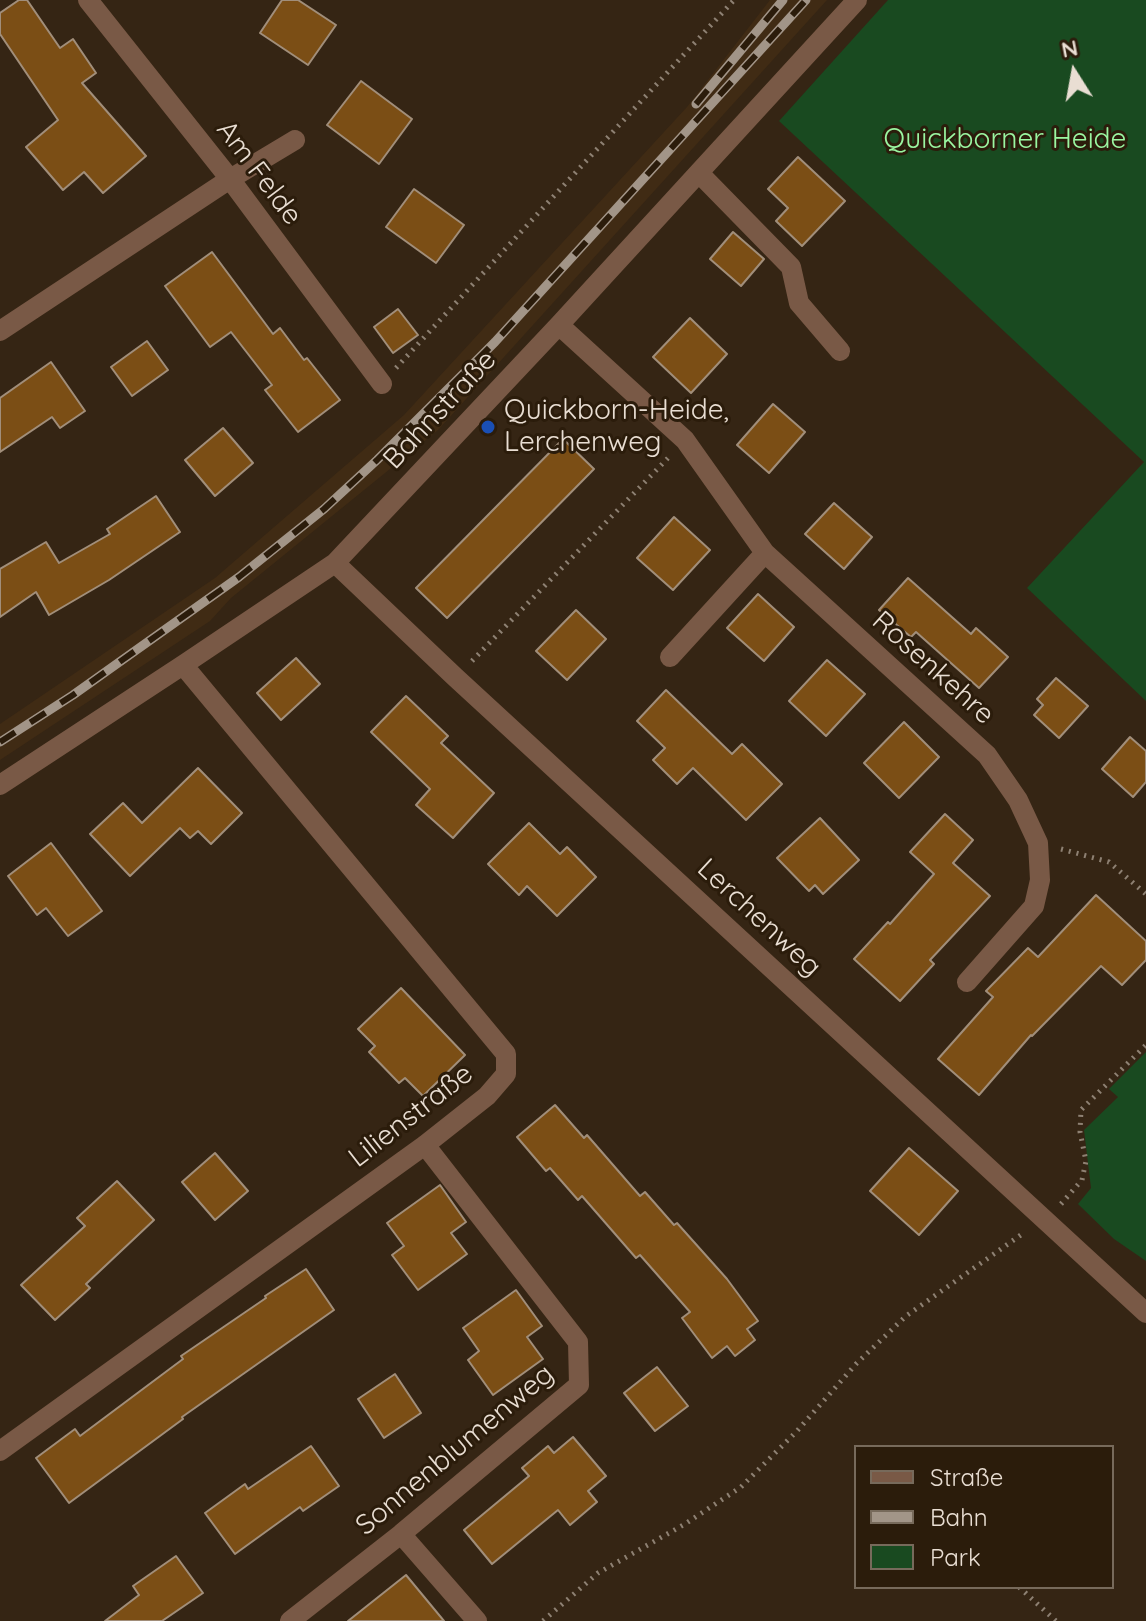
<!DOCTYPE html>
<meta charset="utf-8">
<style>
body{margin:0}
#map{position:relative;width:1146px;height:1621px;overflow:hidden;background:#352514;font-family:Quicksand,sans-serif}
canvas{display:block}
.legend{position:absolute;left:854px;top:1445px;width:260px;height:144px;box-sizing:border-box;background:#2b1c0b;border:2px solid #776a5b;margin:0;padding:10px 14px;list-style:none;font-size:24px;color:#e9ded3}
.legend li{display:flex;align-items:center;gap:16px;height:40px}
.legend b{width:40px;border:2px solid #776a5b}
.north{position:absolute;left:1034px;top:32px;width:80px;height:80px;-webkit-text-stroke:6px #2b1c0b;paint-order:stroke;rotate:349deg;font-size:22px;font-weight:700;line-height:32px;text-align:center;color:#e9ded3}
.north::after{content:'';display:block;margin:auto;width:28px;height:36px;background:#e9ded3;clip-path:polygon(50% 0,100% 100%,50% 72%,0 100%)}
</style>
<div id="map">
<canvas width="1146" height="1621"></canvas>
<ul class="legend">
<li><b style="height:10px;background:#795946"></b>Straße</li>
<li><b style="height:10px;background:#a29588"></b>Bahn</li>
<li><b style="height:22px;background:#194a20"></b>Park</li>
</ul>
<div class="north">N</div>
</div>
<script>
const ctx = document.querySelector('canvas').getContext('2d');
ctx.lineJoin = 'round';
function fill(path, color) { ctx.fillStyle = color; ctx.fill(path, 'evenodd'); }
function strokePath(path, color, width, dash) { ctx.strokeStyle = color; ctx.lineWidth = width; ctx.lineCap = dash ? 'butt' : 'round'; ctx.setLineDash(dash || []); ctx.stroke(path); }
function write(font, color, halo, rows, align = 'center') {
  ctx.font = font + ' Quicksand,sans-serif'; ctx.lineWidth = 6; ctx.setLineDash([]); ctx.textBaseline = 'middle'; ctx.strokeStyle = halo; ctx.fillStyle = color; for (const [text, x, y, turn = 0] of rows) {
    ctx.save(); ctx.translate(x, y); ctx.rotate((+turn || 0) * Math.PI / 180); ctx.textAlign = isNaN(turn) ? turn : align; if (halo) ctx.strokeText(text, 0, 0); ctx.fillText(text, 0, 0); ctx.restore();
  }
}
fill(new Path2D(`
 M770,0H827L438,430L231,598L210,621L0,760V724L215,578L404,415L687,107Z`), '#402b14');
fill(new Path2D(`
 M888,0H1146V701L1027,588L1144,462L779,121Z
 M1146,1052V1261L1114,1239L1078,1204L1091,1188L1084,1130L1118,1097L1109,1089Z`), '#194a20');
const building = new Path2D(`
 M19,0H27L60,48L73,39L96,73L82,83L146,156L103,193L84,172L63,190L26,147L58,120L0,34V13Z
 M282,0H298L336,25L308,65L260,33Z
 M361,81L412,119L379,164L327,125Z
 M798,157L845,201L802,246L776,221L788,208L768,189Z
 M414,189L464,225L436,263L386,227Z
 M733,232L764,259L741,286L710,259Z
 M212,252L273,334L280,328L304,360L307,358L340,400L298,432L265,390L272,385L231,332L210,347L165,286Z
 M398,309L418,335L393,353L374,327Z
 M690,318L727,354L691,393L653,357Z
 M147,341L168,370L132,396L111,367Z
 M51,362L85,411L60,428L52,417L0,452V398Z
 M773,404L805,432L769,473L737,445Z
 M223,428L253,463L215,496L185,460Z
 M563,439L594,469L447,618L416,588Z
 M156,496L180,532L109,580L49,615L36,592L0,617V569L46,542L59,563L110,534L107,529Z
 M834,503L872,537L844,569L805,534Z
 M674,517L710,550L673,590L637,558Z
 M908,578L971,634L976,628L1008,657L979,688L916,632L911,637L879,610Z
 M758,594L794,627L764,661L727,628Z
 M576,610L606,639L567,680L536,651Z
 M296,658L320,684L281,720L257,693Z
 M827,660L865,694L826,736L789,701Z
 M1056,678L1088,706L1059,738L1034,715L1043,705L1037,699Z
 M666,690L732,754L742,744L782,784L746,820L693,768L677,784L653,760L665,748L637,721Z
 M406,696L448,736L441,743L494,793L453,838L416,805L430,789L371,732Z
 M904,722L939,757L899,798L864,763Z
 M1130,737L1146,751V782L1133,797L1102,769Z
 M198,768L242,813L211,844L198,831L190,838L180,828L130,876L90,834L123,803L142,823Z
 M945,814L973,840L953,863L990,896L930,960L934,964L900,1001L854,959L888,922L890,924L934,874L910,852Z
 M820,818L859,860L823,894L815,885L809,891L777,858Z
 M529,823L560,854L567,847L596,877L557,916L527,886L519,895L488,864Z
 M51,843L102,911L68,936L46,908L37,915L8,876Z
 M1096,895L1146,941V960L1122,985L1101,966L1032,1036L1031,1035L979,1095L938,1059L993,997L986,991L1028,948L1038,957Z
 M401,988L465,1055L423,1096L405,1078L399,1083L369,1052L375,1046L358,1029Z
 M555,1105L584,1138L587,1135L640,1196L645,1192L674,1225L677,1223L727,1279L758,1321L747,1329L755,1340L735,1356L727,1346L712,1358L682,1318L690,1312L640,1255L636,1258L582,1196L578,1200L550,1168L546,1171L517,1137Z
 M909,1148L958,1191L919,1235L870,1191Z
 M215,1153L248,1191L215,1220L182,1182Z
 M117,1181L154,1220L86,1284L90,1288L55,1320L21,1285L85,1226L77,1218Z
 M440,1185L466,1222L451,1233L467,1254L418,1290L392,1255L404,1246L387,1223Z
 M306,1269L334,1310L182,1417L183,1419L69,1503L36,1458L75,1429L80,1436L183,1359L181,1356L266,1298L265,1296Z
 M516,1290L542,1326L527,1337L543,1359L493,1395L468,1360L479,1351L463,1328Z
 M657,1367L688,1406L655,1431L624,1393Z
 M395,1374L421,1413L384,1438L358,1399Z
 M573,1437L606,1476L588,1491L597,1502L570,1525L558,1510L492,1564L464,1530L529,1476L522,1468L548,1446L554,1453Z
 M311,1446L339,1486L303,1511L300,1507L235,1554L205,1513L245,1484L248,1489Z
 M176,1556L203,1593L162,1621H105L139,1595L133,1586Z
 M406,1575L444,1621H348Z`);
fill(building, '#7b4e15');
strokePath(building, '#a18e7a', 2);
strokePath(new Path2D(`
 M396,368L734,0
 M472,661L668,458
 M1061,849L1109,862L1146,894
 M1061,1204L1082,1180L1086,1161L1080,1132L1081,1110L1146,1045
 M1019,1587L1056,1621
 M543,1621L598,1573L685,1524L741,1487L797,1431L856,1364L906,1316L1025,1232`), '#8e8173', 5, [2, 6]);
strokePath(new Path2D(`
 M88,0L230,179L382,384
 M699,173L791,267L799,303L840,351
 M559,325L685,440L765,553L987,755L1018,800L1038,843L1040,880L1034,906L967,982
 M0,331L230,179L295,140
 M335,563L455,677L1146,1313
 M670,657L765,553
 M0,785L183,665L335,563L559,325L857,0
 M0,1451L425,1145L487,1096L506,1074V1054L183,665
 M401,1534L477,1621
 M290,1621L401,1534L579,1385L578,1342L425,1145`), '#795946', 20);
const rail = new Path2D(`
 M696,104L783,0
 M0,742L73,695L239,577L324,509L377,460L495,342L806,0`);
strokePath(rail, '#a29588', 9);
strokePath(rail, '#2b1c0b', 6, [18]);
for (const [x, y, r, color] of [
 [488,427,8,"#1a4fb4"]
]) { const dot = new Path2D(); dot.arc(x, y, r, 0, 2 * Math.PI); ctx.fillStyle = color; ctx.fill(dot); strokePath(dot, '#2b1c0b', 3); }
write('28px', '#9af6a1', '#2b1c0b', [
 ["Quickborner Heide",1005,140]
]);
write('28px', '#e9ded3', '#2b1c0b', [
 ["Am Felde",259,173,53],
 ["Bahnstraße",440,410,-47],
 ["Rosenkehre",933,668,42],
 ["Lerchenweg",759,918,43],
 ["Lilienstraße",411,1116,-38],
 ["Sonnenblumenweg",455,1450,-40]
]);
write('28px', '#e9ded3', '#2b1c0b', [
 ["Quickborn-Heide,",504,411],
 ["Lerchenweg",504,443]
], 'left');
</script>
